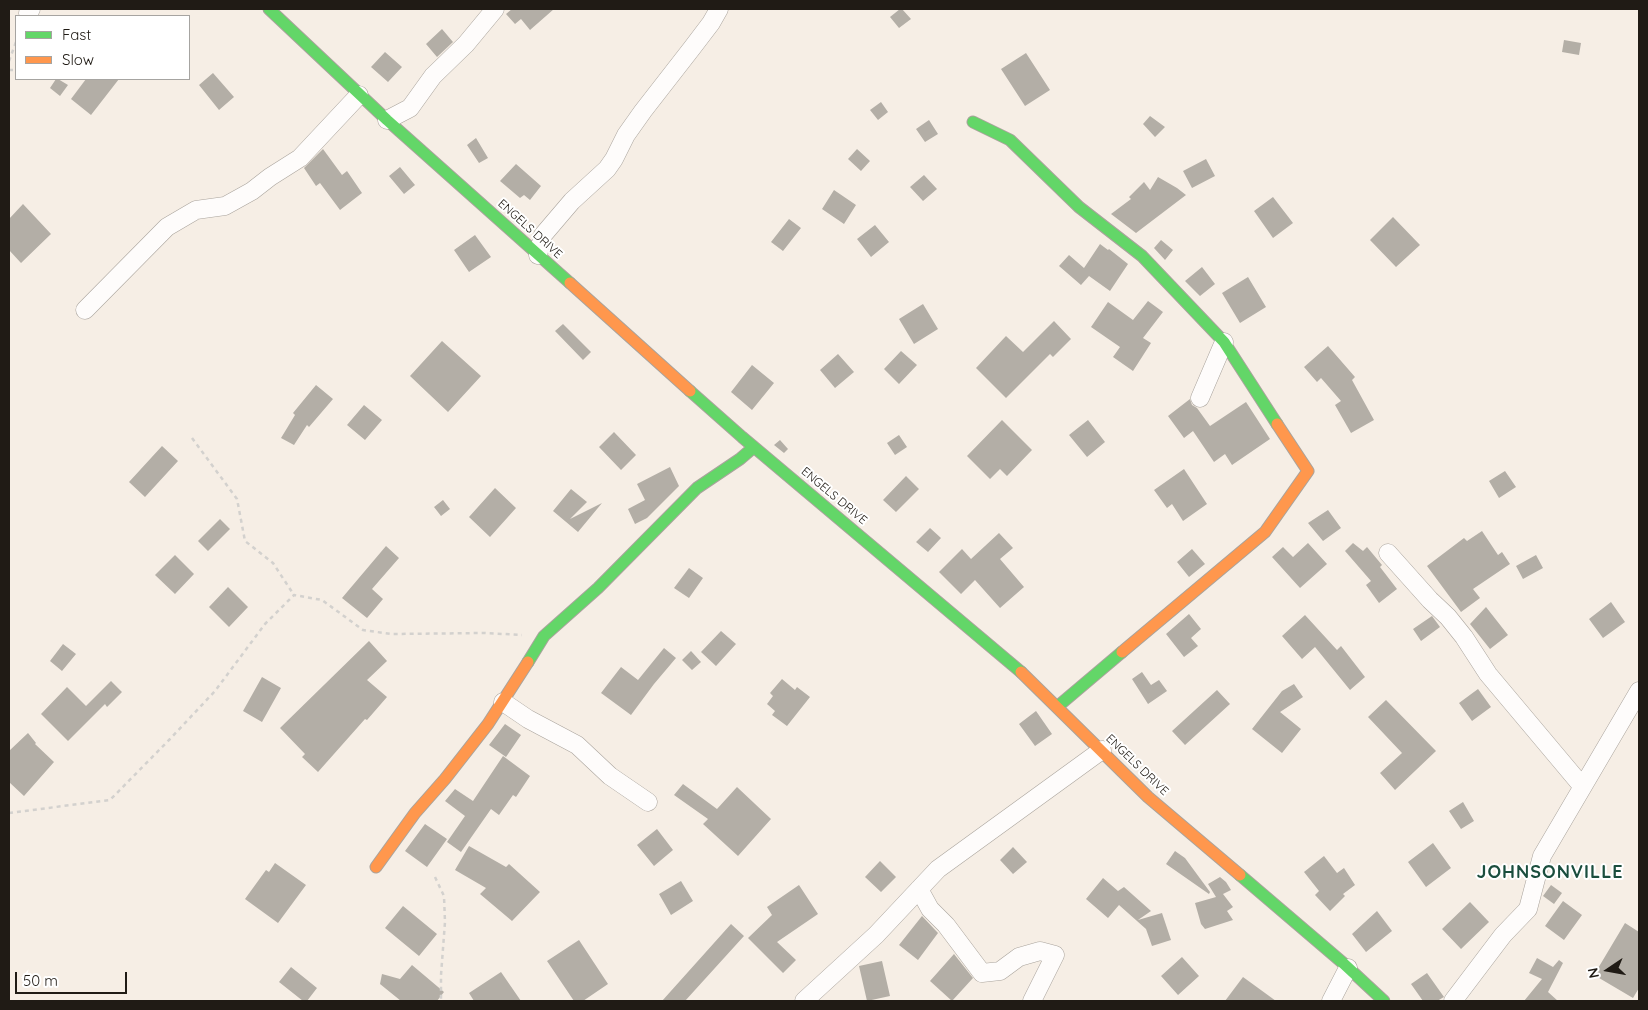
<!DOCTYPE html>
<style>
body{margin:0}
#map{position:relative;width:1648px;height:1010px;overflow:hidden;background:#f6eee5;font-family:Quicksand,sans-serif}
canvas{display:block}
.frame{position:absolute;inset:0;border:10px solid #201b15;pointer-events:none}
.legend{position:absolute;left:15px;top:15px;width:175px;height:65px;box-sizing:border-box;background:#fff;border:1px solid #a6a4a1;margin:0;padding:6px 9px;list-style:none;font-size:15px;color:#201b15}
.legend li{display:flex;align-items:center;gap:10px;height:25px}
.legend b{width:25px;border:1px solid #a6a4a1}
.north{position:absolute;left:1583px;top:945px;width:50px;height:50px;-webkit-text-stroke:4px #fff;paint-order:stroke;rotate:258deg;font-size:14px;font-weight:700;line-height:20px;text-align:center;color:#201b15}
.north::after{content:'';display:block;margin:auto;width:18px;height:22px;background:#201b15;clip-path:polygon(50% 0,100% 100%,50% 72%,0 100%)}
.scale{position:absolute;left:15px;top:972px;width:112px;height:22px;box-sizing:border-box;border:2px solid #201b15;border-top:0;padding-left:6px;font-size:15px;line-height:18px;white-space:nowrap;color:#201b15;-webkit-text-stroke:4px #fff;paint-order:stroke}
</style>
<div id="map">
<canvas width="1648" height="1010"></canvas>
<div class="frame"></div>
<ul class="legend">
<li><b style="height:6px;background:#63d668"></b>Fast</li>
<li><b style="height:6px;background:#ff974d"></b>Slow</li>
</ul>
<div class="north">N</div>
<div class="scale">50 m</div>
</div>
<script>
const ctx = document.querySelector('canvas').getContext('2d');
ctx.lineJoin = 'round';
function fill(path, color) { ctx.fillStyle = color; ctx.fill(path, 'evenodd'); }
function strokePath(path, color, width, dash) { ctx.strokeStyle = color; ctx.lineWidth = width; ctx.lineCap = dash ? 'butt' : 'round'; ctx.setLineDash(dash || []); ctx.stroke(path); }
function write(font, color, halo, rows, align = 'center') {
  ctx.font = font + ' Quicksand,sans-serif'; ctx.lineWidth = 4; ctx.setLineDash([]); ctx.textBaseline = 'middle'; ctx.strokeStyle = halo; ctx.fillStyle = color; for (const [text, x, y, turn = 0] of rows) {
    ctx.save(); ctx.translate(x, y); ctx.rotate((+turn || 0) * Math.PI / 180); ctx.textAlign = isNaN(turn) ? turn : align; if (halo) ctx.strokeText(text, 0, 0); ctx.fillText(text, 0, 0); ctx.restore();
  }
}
fill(new Path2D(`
 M512,9H554L530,30L521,19L515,24L506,14Z
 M900,9H902L911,19L899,28L890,17Z
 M442,29L453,42L437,57L426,44Z
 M1564,40L1581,43L1579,55L1562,52Z
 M385,52L402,67L388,82L371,67Z
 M1026,53L1050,90L1025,106L1001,69Z
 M213,73L234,97L219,110L199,85Z
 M56,79H58L68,85L60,96L50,88Z
 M86,79H119L91,115L71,99Z
 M881,102L888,112L878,120L870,110Z
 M1150,116L1165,127L1155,137L1143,124Z
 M929,120L938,134L925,142L916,129Z
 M476,138L488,158L479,163L467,145Z
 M323,149L342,175L347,171L362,193L340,210L320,183L316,186L304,168Z
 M857,149L870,161L861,171L848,159Z
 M1206,159L1215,176L1192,188L1183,171Z
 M516,164L541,186L530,200L524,195L520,198L500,181Z
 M400,167L415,185L404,194L389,176Z
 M924,175L937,189L923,201L910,187Z
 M1158,177L1177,188L1186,195L1136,233L1111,214L1131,199L1129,197L1144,182L1150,190Z
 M834,190L856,205L844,224L822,209Z
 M1273,197L1293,223L1273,238L1254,211Z
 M23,204L51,234L21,263L9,250V219Z
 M1393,217L1420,245L1396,267L1370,240Z
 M789,219L801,228L783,251L771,242Z
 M875,225L889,242L871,257L857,239Z
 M475,235L491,257L469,272L454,250Z
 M1161,240L1173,250L1165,260L1154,248Z
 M1100,244L1108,250L1109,249L1128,264L1110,291L1089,276L1081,285L1059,266L1069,255L1084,268Z
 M1202,267L1215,284L1200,296L1185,281Z
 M1248,277L1266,307L1240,323L1222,293Z
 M1148,301L1163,312L1143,338L1151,343L1133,371L1113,357L1120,347L1091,327L1108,302L1133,320Z
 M923,304L938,329L914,344L899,319Z
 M1054,321L1071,339L1053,357L1050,354L1006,398L976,368L1006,336L1023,352Z
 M563,324L591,352L583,360L555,331Z
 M442,341L481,376L448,412L410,376Z
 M1328,346L1355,377L1352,380L1374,420L1351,433L1335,405L1341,401L1321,378L1317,382L1304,367Z
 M901,351L917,365L899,384L884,369Z
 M838,354L854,372L835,388L820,370Z
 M752,365L774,383L752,410L731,392Z
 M316,385L333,399L309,427L307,425L294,445L281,438L295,415L293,413Z
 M1190,399L1192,405L1197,408L1210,426L1246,402L1270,439L1232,465L1225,454L1214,462L1193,431L1184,438L1168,416Z
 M364,405L382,420L365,440L347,425Z
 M1002,420L1032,450L1007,476L1000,469L990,479L967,456Z
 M1088,420L1105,442L1087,457L1069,435Z
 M614,432L636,455L621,470L599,447Z
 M899,435L907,447L895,455L887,443Z
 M780,440L788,449L784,453L774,445Z
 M162,446L178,461L145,497L129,482Z
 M670,467L679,486L647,518L635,524L628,509L645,500L637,484Z
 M1184,469L1207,504L1183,521L1172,504L1167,508L1154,490Z
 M1505,471L1516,487L1499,498L1489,481Z
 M906,476L919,489L896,512L883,500Z
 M495,488L516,508L490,537L469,517Z
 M571,489L587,502L570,519L602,503L578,532L553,511Z
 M443,500L450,509L441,516L434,507Z
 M1328,510L1341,528L1323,541L1308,523Z
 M220,519L230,529L208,551L198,541Z
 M930,528L941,538L928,552L916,542Z
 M1482,531L1498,555L1502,552L1510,564L1473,589L1480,598L1461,612L1427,566L1464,538L1467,541Z
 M999,533L1013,548L1000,559L1024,587L1000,608L975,580L961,594L939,572L962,549L971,559Z
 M1308,543L1327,564L1300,588L1272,557L1283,547L1293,557Z
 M1353,543L1363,551L1367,547L1382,565L1380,567L1397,589L1379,603L1366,585L1371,581L1345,551Z
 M386,546L399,558L372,589L383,599L367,618L342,598Z
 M1192,549L1205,564L1189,577L1177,562Z
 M175,555L194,574L175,594L155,575Z
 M1536,555L1543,568L1523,579L1516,566Z
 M689,568L703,578L689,598L674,588Z
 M228,587L248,607L229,627L209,607Z
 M1611,602L1625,622L1603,638L1589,619Z
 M1486,607L1508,635L1490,649L1470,624Z
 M1189,614L1201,629L1191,638L1198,646L1184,657L1166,634Z
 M1305,615L1337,650L1341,646L1365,677L1350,690L1315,647L1302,659L1282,636Z
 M1432,616L1440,627L1421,641L1413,629Z
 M721,631L736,644L716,666L701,652Z
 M369,641L387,661L367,680L387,697L367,720L365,719L318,772L302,757L305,754L280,728Z
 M63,644L76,654L62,671L50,661Z
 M664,648L676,658L654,684L631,715L601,693L621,667L638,680Z
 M691,651L701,662L692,670L682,660Z
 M1142,672L1151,685L1159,680L1167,691L1148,704L1132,679Z
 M262,677L281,688L262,722L243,711Z
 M782,679L795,690L797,687L810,697L787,726L772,715L775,711L767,704L773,696L770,693Z
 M111,681L122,692L107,707L105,704L68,741L41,714L67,687L86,706Z
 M1294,684L1303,697L1280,712L1301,729L1282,753L1252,729L1282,691Z
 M1478,689L1491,707L1472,721L1459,703Z
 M1217,690L1230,704L1185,745L1172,731Z
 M1386,700L1436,751L1395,790L1380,773L1402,753L1368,717Z
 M1036,711L1052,734L1035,746L1019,724Z
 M505,724L521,735L506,757L489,745Z
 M28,733L36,743L35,744L54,762L24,796L9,782V751Z
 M503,756L530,776L516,797L513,795L499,815L491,809L461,852L447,842L465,816L445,801L455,789L473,801Z
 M683,784L717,809L737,787L771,819L738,856L703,824L708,819L674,795Z
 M1463,802L1474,821L1461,829L1449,811Z
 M425,824L447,839L427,867L405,851Z
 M657,829L673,850L654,866L637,845Z
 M1433,843L1451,868L1426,887L1408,862Z
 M469,846L506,867L509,864L540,892L512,921L480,894L486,888L455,870Z
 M1013,847L1027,862L1013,874L1000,860Z
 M1175,851L1185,858L1210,892L1209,894L1166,864Z
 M1324,856L1337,873L1344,868L1355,885L1343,894L1345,896L1330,911L1315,895L1319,891L1304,872Z
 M880,861L896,877L881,892L865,877Z
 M275,863L306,885L278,923L245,899L266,870L269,872Z
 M1220,877L1226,882L1231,890L1223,894L1233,907L1227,911L1233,920L1205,929L1201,924L1195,903L1216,897L1208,884Z
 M1103,878L1118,891L1124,887L1151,911L1138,920L1162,913L1171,940L1152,946L1146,929L1119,905L1108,918L1086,899Z
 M681,881L693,901L671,915L659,894Z
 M799,885L818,914L777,942L796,960L783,973L748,938L772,915L767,907Z
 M1551,885L1562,893L1554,904L1543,896Z
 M1563,901L1582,915L1564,940L1545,926Z
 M1470,902L1489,922L1461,949L1442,929Z
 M403,906L437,934L419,956L385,928Z
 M1377,911L1392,931L1366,952L1352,934Z
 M922,916L938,933L918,960L899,945Z
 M1625,923L1639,932V988L1633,998L1594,975Z
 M731,924L744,936L685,1001H662Z
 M579,940L608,984L583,1001H574L547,961Z
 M954,954L973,978L952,1001L930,981Z
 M1182,957L1199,976L1178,995L1161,976Z
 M1537,958L1553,967L1559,960L1563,963L1548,992L1558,1001H1524L1542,979L1529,973Z
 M882,961L890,996L867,1001L859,966Z
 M412,965L444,992L437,1001H401L380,984L382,974L400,979Z
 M291,967L317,988L307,1001H303L279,982Z
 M501,972L521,1001H474L469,993Z
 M1427,973L1444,997L1437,1001H1423L1411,984Z
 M1243,977L1276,1001H1225Z`), '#b3aea6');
const street = new Path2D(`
 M28,13L31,9
 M387,120L410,108L433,76L466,44L495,9
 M538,255L543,235L572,201L607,169L614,159L626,135L643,111L692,48L711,23L719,9
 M85,310L167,227L196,210L225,206L252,191L270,177L300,158L359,95
 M1200,398L1224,342
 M1388,553L1430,600L1448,617L1464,637L1488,674L1582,786
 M503,702L528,719L577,745L610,776L648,802
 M919,889L930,909L946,925L982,973L1000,971L1019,957L1040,951L1055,955L1032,1001
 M804,1001L876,935L938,869L1102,750
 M1331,1001L1348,968
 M1453,1001L1503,935L1528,909L1542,856L1639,691`);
const fast = new Path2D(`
 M269,9L387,120L570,283
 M973,122L1010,140L1079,207L1142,256L1224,342L1277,424
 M690,391L742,437L1021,672
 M528,662L544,636L598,588L697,488L740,459L754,447
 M1057,707L1122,652
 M1240,875L1343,963L1384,1001`);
const slow = new Path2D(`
 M570,283L690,391
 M1122,652L1265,532L1308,471L1277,424
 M1021,672L1148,797L1240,875
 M376,867L415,813L445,779L488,724L528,662`);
strokePath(street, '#a9a39c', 19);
strokePath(fast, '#a9a39c', 13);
strokePath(slow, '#a9a39c', 13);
strokePath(new Path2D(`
 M9,61L16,42
 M9,70H16
 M192,438L237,499L245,541L273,563L294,595
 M9,813L110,800L170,739L215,691L265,624L294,595L322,600L363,630L391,634L485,633L522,635
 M435,877L444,896L445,922L441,975V1001`), '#d3d1ce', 2.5, [4, 4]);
strokePath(street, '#fefcfb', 18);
strokePath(fast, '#63d668', 11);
strokePath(slow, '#ff974d', 11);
write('12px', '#201b15', '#fff', [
 ["ENGELS DRIVE",530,229,42],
 ["ENGELS DRIVE",834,496,40],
 ["ENGELS DRIVE",1137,765,44]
]);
ctx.letterSpacing = '1px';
write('bold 18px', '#1b4e3e', '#fff', [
 ["JOHNSONVILLE",1550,873]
]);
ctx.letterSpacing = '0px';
</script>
